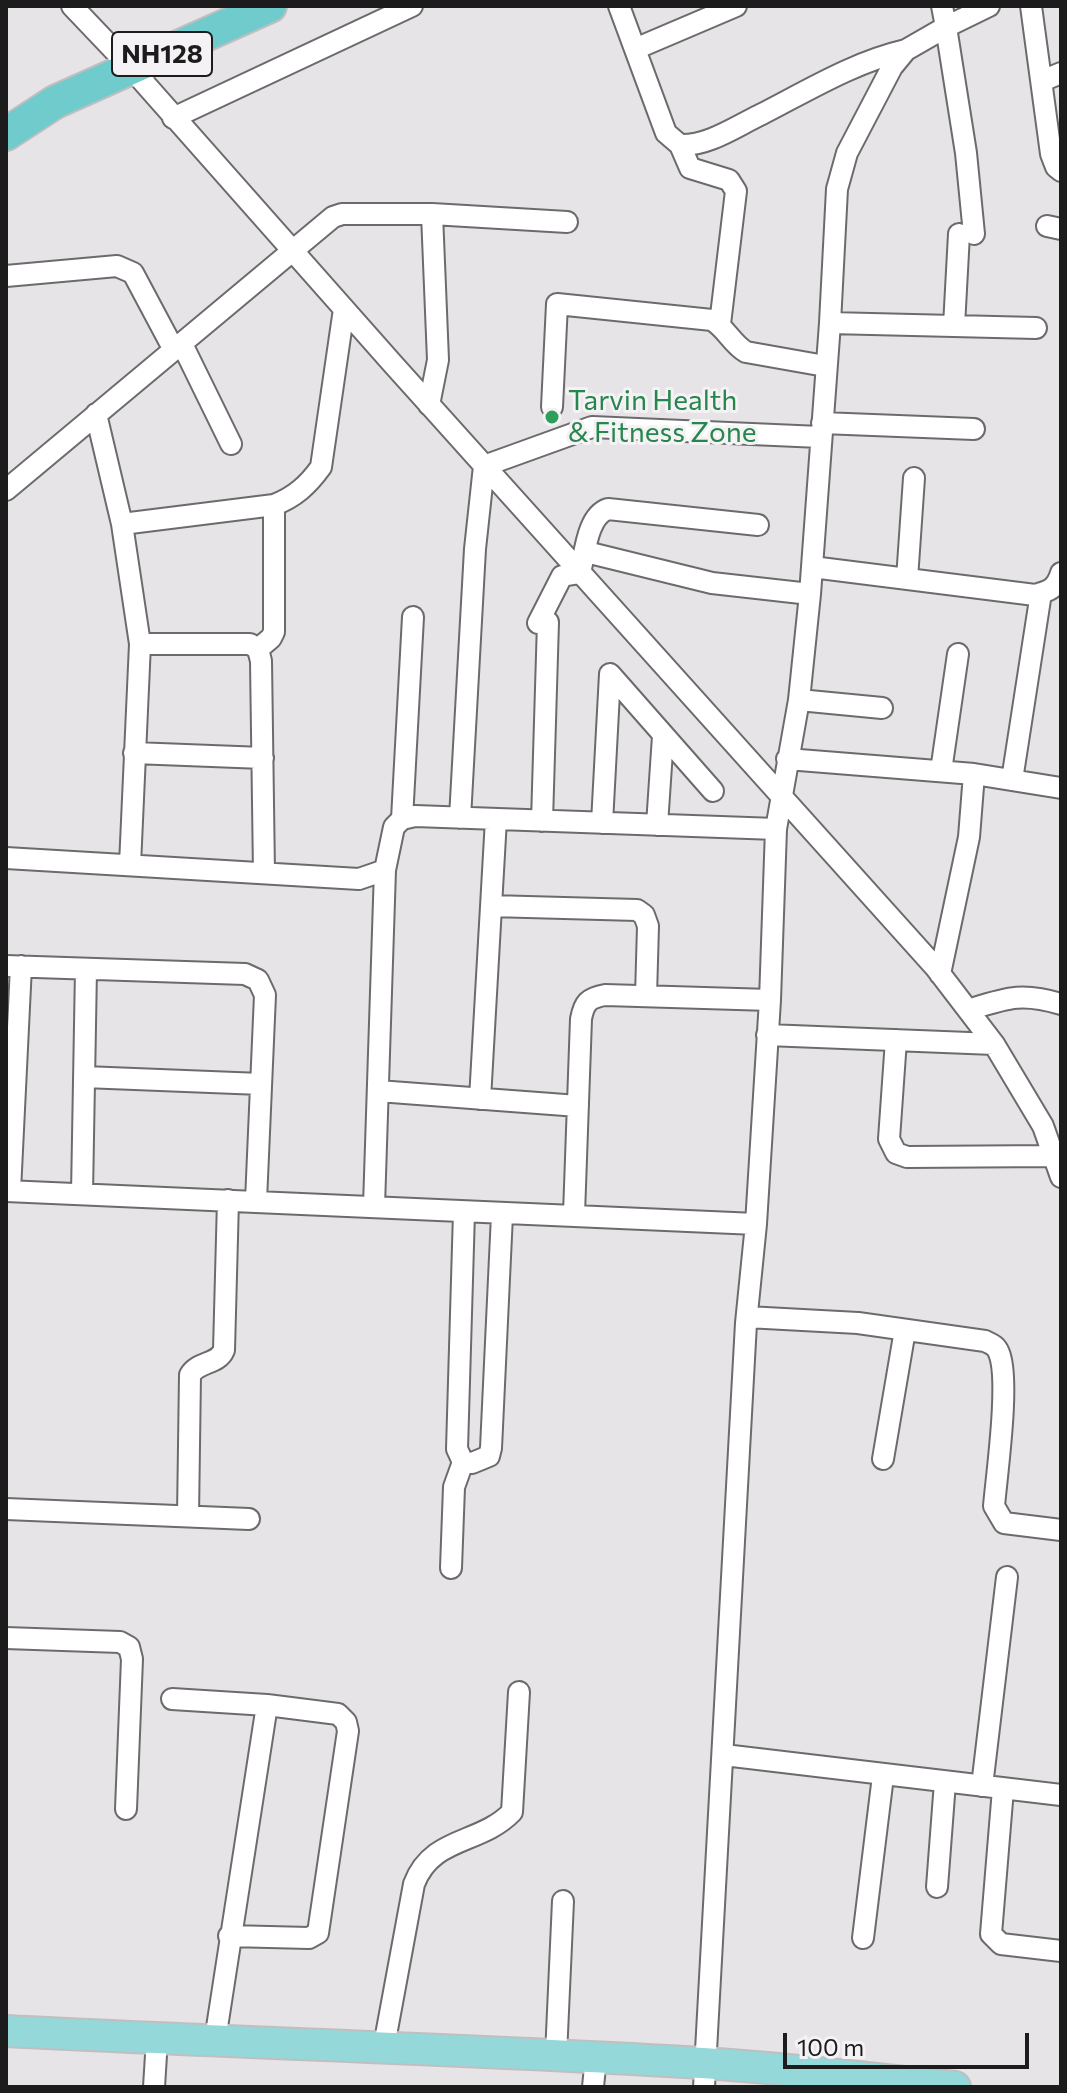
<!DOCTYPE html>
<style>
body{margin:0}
#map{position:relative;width:1067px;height:2093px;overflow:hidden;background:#e6e4e7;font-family:Commissioner,sans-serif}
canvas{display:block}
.frame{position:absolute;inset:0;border:8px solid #1d1c1d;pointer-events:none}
.scale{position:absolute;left:783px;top:2033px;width:246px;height:36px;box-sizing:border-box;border:4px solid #1d1c1d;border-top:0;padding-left:10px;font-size:24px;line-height:28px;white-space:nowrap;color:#1d1c1d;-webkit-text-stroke:6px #f4f2f4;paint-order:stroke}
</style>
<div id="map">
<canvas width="1067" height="2093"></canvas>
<div class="frame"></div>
<div class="scale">100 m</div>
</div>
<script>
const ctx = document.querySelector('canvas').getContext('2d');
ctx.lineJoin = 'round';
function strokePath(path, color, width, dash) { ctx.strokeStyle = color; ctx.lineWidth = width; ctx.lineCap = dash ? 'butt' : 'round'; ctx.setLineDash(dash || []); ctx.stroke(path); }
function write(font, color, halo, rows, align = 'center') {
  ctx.font = font + ' Commissioner,sans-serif'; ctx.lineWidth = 6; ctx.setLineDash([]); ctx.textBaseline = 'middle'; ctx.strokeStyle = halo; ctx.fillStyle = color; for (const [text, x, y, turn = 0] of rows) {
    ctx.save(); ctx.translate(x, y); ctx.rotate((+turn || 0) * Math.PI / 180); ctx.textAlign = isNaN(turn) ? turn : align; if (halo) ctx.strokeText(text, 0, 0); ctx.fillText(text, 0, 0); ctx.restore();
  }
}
const minor = new Path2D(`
 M72,6L131,68L392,363L935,967L994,1044L1043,1126L1061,1177
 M619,6L666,133L680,145C708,146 735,127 760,115C807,91 854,62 906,50
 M1031,6L1051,154L1056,167L1061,171
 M635,49L736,6
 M1042,81L1061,73
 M173,118L412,6
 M680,145L690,168L729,180L736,191L720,324
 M1047,226L1061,229
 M974,234L966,153L946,27L989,6
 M6,276L117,266L133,273L174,350
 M830,323L1036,328
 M954,326L959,234
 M182,344L231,444
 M429,405L438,360L432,214
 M552,407L557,304L712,320C726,328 732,344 746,352L825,366
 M96,414L122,524L140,644L130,865
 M822,423L974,429
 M6,490L333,217L342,214H432L567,222
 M122,524L274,505C295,497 308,485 321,467L344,309
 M586,552L712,583L810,594
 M812,567L1035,595C1049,591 1056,589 1061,573
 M907,579L914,478
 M538,623L562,576L580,573C585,554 587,516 608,509L758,525
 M140,644H250L258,649L261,661L264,873
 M258,649L271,638L274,632V505
 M799,700L882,708
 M134,753L263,758
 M787,759L974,774L1061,788
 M941,771L958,654
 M1012,780L1041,593
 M460,818L475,549L484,466L592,427L820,437
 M402,819L413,617
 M542,821L548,622
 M602,823L610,674L713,791
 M657,825L663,736
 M6,858L359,879L385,870L394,827L402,819L415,816L776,829
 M491,906L637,910L644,915L648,926L646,996
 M6,966L245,974L258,980L265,995L256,1201
 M940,974L969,837L974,774
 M968,1010C1007,998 1021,992 1061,1004
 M767,1035L994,1044
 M896,1040L889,1139L896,1153L907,1157L1053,1156
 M84,1077L261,1084
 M378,1091L578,1106
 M480,1099L496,819
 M6,1191L756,1224
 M10,1191L21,966
 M82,1194L86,969
 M374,1206L385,870
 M464,1212L457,1449L463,1462L472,1463L489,1456L491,1448L502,1215
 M574,1214L581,1019C584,1003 588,998 605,995L770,1000
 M747,1317L858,1323L985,1341C991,1344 996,1345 999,1353C1010,1380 997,1472 994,1506L1004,1523L1061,1530
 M883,1459L905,1330
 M6,1509L249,1519
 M188,1516L190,1375C198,1361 218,1365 224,1350L228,1200
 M451,1568L454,1487L463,1462
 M6,1638L120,1642L129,1647L132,1659L126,1809
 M172,1699L267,1705L338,1714L346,1722L348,1731L318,1933L309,1938L229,1936
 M724,1755L1061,1795
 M982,1786L1007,1577
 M1003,1789L991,1934L1001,1944L1061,1951
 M937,1887L945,1782
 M863,1938L883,1776
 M215,2040L267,1705
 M384,2046L414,1884C432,1836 480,1845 512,1812L519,1692
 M556,2055L563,1901
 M154,2087L157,2039
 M593,2087L596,2057
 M704,2087L746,1323L756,1224L770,1000L776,829L799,700L810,594L830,323L837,189L847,153L892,67L906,50L946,27L942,6`);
const primary = new Path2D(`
 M6,2031C238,2043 470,2049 702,2063C786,2068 871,2079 955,2087`);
const trunk = new Path2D(`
 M6,134L55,102L270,6`);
strokePath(minor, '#6c6a6d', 24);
strokePath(primary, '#c0bfc0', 34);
strokePath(trunk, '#c0bfc0', 36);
strokePath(minor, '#fff', 20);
strokePath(primary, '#94d8d9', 30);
strokePath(trunk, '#70cbcc', 32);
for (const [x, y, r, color] of [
 [552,417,8,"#2e9e5b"]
]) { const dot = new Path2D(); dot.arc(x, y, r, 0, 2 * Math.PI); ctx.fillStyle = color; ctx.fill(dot); strokePath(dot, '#f4f2f4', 3); }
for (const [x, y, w] of [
 [162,54,100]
]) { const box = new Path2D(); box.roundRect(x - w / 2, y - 22, w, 44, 6); ctx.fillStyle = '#f4f2f4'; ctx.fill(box); strokePath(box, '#1d1c1d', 2); }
write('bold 26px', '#1d1c1d', null, [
 ["NH128",162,54]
]);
write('28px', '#27864d', '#f4f2f4', [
 ["Tarvin Health",568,401],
 ["& Fitness Zone",568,433]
], 'left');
</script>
